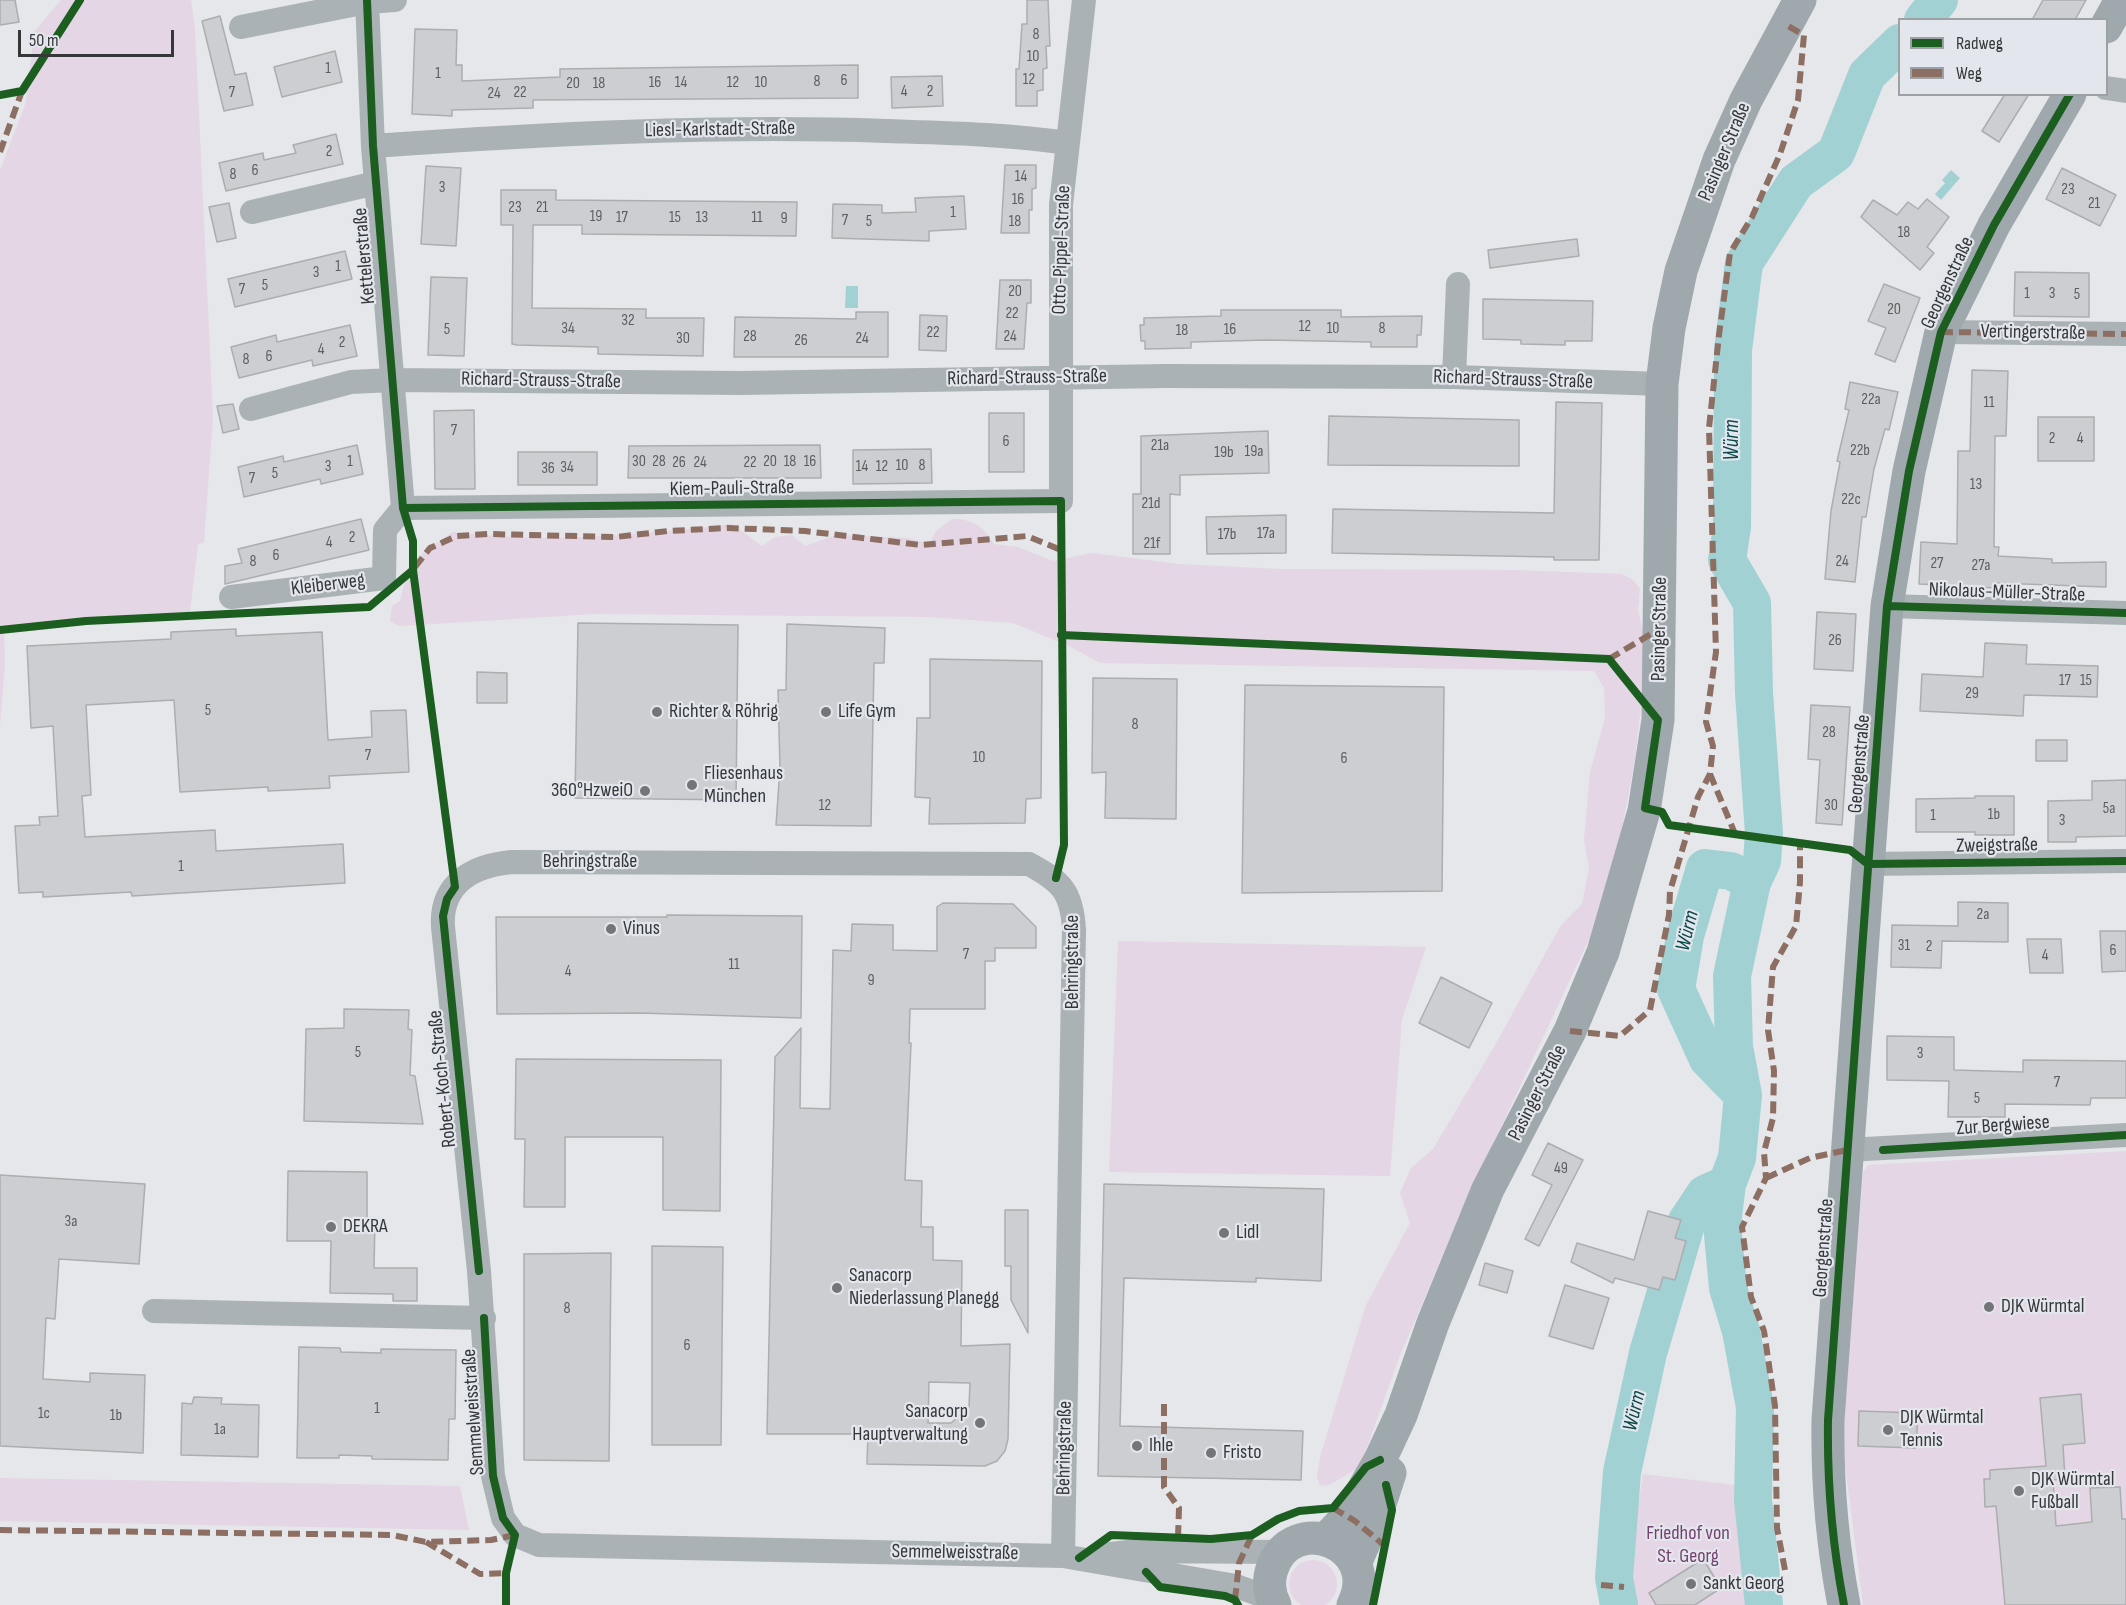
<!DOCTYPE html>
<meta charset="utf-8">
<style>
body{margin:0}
#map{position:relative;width:2126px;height:1605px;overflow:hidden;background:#e5e7ea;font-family:"Sofia Sans Condensed",sans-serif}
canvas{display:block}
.legend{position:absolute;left:1898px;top:18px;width:210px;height:78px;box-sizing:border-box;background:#e3e6ec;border:2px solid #9da0a4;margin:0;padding:8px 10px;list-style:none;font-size:18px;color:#353739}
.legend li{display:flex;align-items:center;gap:12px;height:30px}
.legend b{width:30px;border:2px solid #9da0a4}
.scale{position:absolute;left:18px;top:30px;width:156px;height:27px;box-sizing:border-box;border:3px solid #353739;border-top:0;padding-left:8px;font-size:18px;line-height:21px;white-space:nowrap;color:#353739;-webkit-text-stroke:4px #e3e6ec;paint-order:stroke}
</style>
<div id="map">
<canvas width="2126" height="1605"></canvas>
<ul class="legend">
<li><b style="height:8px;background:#1b5e20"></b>Radweg</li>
<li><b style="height:8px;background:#8d6e63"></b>Weg</li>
</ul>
<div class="scale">50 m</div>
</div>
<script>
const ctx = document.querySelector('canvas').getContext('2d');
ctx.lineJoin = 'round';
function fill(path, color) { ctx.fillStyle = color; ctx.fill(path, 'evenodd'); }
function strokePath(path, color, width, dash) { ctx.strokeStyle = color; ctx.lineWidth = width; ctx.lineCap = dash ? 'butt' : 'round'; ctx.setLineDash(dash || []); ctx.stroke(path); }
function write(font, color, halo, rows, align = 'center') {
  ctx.font = font + ' "Sofia Sans Condensed",sans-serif'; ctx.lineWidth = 4.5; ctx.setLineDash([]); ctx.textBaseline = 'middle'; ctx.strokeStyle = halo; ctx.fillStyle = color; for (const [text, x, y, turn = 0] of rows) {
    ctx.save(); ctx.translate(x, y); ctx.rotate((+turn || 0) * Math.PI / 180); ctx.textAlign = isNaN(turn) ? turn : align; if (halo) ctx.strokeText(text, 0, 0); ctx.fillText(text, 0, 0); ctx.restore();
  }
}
fill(new Path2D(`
 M61,0H191L195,28L213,417L204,543L198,544L190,612L4,634L5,665L0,726V170L26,102L34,32Z
 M952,519C973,519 983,526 994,544L1018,547L1053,561L1092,553L1180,564L1279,569L1514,570L1622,574L1633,580L1640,589L1638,610L1647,651L1635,759L1620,840L1594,929L1460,1214L1399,1358L1360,1467L1329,1485L1320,1486L1317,1477L1320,1457L1366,1305L1410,1223L1400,1193L1411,1168L1433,1149L1494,1047L1561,925L1582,904L1589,868L1584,840L1590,772L1605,718L1604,688L1594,671L1100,663L1069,646L1013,623L928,617L595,614L399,626L390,621L392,606L400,601L404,585L424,551L453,532C546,544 639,535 732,524L762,546L775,537L792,535L805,546L836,535L909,538L929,544L936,531Z
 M1118,941L1426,947L1402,1020L1390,1176L1109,1172Z
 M2126,1151V1605H1863L1842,1441L1863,1173L1868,1165Z
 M1643,1474L1735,1485L1754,1605H1632L1627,1578Z
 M0,1478L460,1486L469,1530L0,1521Z
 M1289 1584a24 24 0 1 1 48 0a24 24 0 1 1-48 0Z`), '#e4d6e4');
fill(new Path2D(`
 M1951,170L1960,178L1941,200L1935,194L1945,183L1942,180Z
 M846,286H858V308H845Z`), '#a2d1d3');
strokePath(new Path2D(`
 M1923,20L1939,0
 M1743,1095L1708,1059L1676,989L1685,936L1705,868L1731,871L1752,882
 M1619,1605L1614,1578L1622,1472L1648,1353L1687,1221L1705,1194L1727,1184
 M1764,1605L1753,1500L1755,1407L1741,1331L1728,1288L1722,1224L1727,1184L1737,1158L1743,1095L1734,1047L1732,976L1752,882L1762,861L1764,833L1754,693L1752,603L1727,560L1732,527L1733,350L1744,263L1796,182L1836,153L1867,75L1900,43`), '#a2d1d3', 38);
const building = new Path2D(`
 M0,0H15L19,22L0,25Z
 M1027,0H1048L1050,46H1046L1047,68L1043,69V90L1037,91V106H1016V69H1019L1022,24H1027Z
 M2043,0H2086L2075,20H2032Z
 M220,16L235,75L246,73L253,105L224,111L202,21Z
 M415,29L457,30L456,65H462V81L560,77V69L858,65V98L533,100V108L452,110V116L412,114Z
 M335,51L342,82L282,97L274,67Z
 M942,76L943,106L892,108L891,77Z
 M2005,94H2029L1999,142L1982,131Z
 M336,134L343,164L226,191L219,163L263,153L264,160L296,153L293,145Z
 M1005,165H1036V188L1032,189V210H1029V233H1001Z
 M426,166L461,168L456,246L421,244Z
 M2062,168L2116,195L2100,226L2046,199Z
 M501,190H556V200L797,202L796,236L582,234V225H533L532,308L646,309V318H704L703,356L598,354V347L517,345L512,344L513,225H501Z
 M964,196L966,229L929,231V241L832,238L833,204L882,205V213L916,212L915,198Z
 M1927,199L1949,217L1927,247L1934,253L1920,270L1861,217L1873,200L1897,215L1908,202L1918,209Z
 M229,203L236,238L217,242L209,207Z
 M1577,239L1579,256L1490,268L1488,250Z
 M345,251L352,279L235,307L228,279Z
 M2015,272L2089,273V317L2014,316Z
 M431,277L467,278L464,356L428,355Z
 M1000,280H1031V303H1027L1024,349H996Z
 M1884,284L1920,298L1895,362L1875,354L1886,328L1868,321Z
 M1483,299L1593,301L1592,341H1565V345L1521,344V340L1483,339Z
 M1221,310H1341V317L1422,316L1421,335H1417V347H1371V342L1266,340L1191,342V348L1145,349V341H1141L1140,325H1144V318L1221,316Z
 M856,312H888V357H734L735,317L856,319Z
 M920,315L947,316L946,351L919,350Z
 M350,325L357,356L313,366L312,360L239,378L231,347L276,335L277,342Z
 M1972,370L2008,371L2006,436H1995L1994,547H1999L1998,556L2052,559V563L2106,562V587L1996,583V588L1919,584L1921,542L1957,544L1958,451H1970Z
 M1850,382L1898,392L1889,430L1885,429L1874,469L1866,517H1862L1855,582L1825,579L1831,511L1840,462L1837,461L1849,410L1845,409Z
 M1556,402L1602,403L1599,560H1554V557L1332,553L1333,509L1554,513Z
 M233,404L239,429L223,433L217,406Z
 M474,410L475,489H435L434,411Z
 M989,413H1024V472H989Z
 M1329,416L1519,420V466L1328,465Z
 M2038,417H2094V461H2038Z
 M1268,431L1269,473L1180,475V495L1170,494V554H1133V494H1141V436Z
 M357,445L363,474L321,484L320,479L244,497L238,467L283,456L284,462Z
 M820,445L821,478H628L629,446Z
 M931,449L932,483L853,484V450Z
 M518,452H597V485H518Z
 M1286,515V553L1207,554L1206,517Z
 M361,519L369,550L225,584V566L242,563L238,549Z
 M1817,612L1856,614L1853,671L1814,669Z
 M578,623L738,625L736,800L575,798Z
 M787,624L885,628L884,663H874L871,826L776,825L780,768L778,690H786Z
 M236,629V636L322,632L328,740L372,737L371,711L406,710L409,772L329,776L330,788L268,791V787L180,792L174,700L86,705L91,795L82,796L85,837L215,830L216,851L343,844L345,883L132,896L131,892L43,897V892L19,893L15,826L40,825L39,817L58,816L53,726L31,728L27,646L171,639V632Z
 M1985,643L2027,645L2026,664L2098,666L2097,697L2024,695L2023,716L1920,711L1922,674L1983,677Z
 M930,659L1042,661L1041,798L1026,799L1025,823L929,824L930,798L915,797L917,718H930Z
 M477,672L507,673V703H477Z
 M1093,678L1177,679L1176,819L1105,818L1106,772L1092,773Z
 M1245,685L1444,687L1442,891L1242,893Z
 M1811,705L1850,707L1842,825L1816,823L1820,760L1808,759Z
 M2036,740H2067V761H2036Z
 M2126,780V836L2076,837V842H2048V801L2092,800V781Z
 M1975,796H2014V835H1975V832H1916V799L1975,798Z
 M1958,902L2008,903V942L1942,941L1941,968L1891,967L1892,925L1958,926Z
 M943,903L1013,904L1036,927V948H995V961H985V1009H910L909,1043H911L905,1180L922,1181L921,1227H933V1260L962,1261L961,1346L1010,1344L1008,1439L1005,1451L997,1461L985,1466L867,1464L868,1434H767L775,1057L801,1028L800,1108L830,1109L833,950L851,951L852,924L893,925V950L937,951V907ZM929,1382L970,1383L969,1407L951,1423H928Z
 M667,915L802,916L801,1018L640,1013L497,1014L496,917H667Z
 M2100,931H2126V971L2102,972Z
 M2027,939H2061L2063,973H2030Z
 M1441,977L1492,1003L1469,1048L1419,1023Z
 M344,1009L409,1010L408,1029L412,1030L410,1075L415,1076L423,1124L304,1121L306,1029L344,1028Z
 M1887,1036L1954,1037V1070L2023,1072V1060L2126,1061V1098H2091L2090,1105L2005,1104V1117H1948L1949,1081L1887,1080Z
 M516,1059L721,1060L720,1211L663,1210V1137H565V1207H524L525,1139H515Z
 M1548,1143L1583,1160L1539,1246L1525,1239L1552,1185L1532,1175Z
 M288,1171L367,1172V1219H375L374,1268H417V1301H393V1294L330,1293L331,1241H287Z
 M0,1175L145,1184L139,1264L59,1259L55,1319L46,1318L43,1379L90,1382V1373L145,1375L143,1453L0,1446Z
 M1104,1184L1324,1189L1321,1281L1256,1278V1282L1124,1278L1120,1426L1303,1431L1301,1480L1098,1476Z
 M1005,1210H1028V1333L1011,1300V1266H1005Z
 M1648,1211L1681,1220L1675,1238L1686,1241L1675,1280L1663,1277L1659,1290L1615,1278L1613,1283L1571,1262L1577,1243L1634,1260Z
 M652,1246L723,1247L721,1445H652Z
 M611,1253L609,1461L524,1460V1254Z
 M1485,1263L1513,1271L1507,1293L1479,1285Z
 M1565,1285L1609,1298L1593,1349L1549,1336Z
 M299,1347L340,1348L341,1352L381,1353V1349L456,1350L455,1419H449L448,1460L372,1459V1456L339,1455V1458H297Z
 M2081,1394L2085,1443L2063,1445L2065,1479L2053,1480L2056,1526L2092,1522L2090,1488L2120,1487L2122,1519H2126V1605H2005L1996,1506L1985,1507L1984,1479H1990V1470L2046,1466L2040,1398Z
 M194,1397L222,1398L221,1404L259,1405L258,1457L181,1455L182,1403L192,1404Z
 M1859,1411L1918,1413L1916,1448L1858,1446Z
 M1703,1559L1721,1588L1695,1605H1656L1649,1593Z`);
fill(building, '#cdced1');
strokePath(building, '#acadaf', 1.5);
strokePath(new Path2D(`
 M367,0L373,146L403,508
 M241,27L367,2L395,0
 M2106,88L2126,91
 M373,146C544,134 714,125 886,131C947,133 1007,134 1067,143
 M252,212L376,183
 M1941,332L2126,334
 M1454,377L1458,284
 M251,409L351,382L392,380L741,383L1165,376L1454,377L1662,384
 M403,508L1061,501V205L1084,0
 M231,597L384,578L385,530L403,508
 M1887,606L2126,613
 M1868,864L2126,861
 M1847,1150L2126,1135
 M154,1311L484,1318
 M1101,1555L1138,1551L1281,1552
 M1063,1556L1074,930C1072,892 1062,882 1029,864L511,862C473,866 440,883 443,927L479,1271L493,1476L503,1518L515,1535L539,1545L1063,1556L1236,1586L1272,1599`), '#abb2b6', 24);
strokePath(new Path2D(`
 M2106,27L2121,0
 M1326,1539L1348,1516L1380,1460L1401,1415L1433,1323L1488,1189L1570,1031L1603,952L1644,811L1658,720L1662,384L1669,328L1681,271L1719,160L1746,100L1800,0
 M1355,1564L1378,1510L1390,1473
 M1275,1605C1269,1594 1268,1580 1272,1569C1292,1509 1383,1545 1353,1605
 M1844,1605C1832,1543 1827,1484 1828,1420L1887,606L1909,471L1941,332L1994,225L2070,94`), '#9fa8ad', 33);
strokePath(new Path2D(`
 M0,152L22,91
 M1941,332L2126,334
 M415,567L430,548L457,536L488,534L616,537L668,531L728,528L805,531L921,545L1027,536L1061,550
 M1609,659L1661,628
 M1710,774L1736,836
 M1570,1031L1620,1036L1650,1010L1669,915L1670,891L1698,797L1710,774L1713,746L1706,722L1716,652L1709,428L1719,335L1730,253L1752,217L1780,154L1798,100L1804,35L1786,25
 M1766,1178L1810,1158L1847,1150
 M1164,1404V1487L1179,1508L1178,1538
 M1333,1508L1355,1521L1385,1546
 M0,1530L392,1535L426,1542L491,1540L515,1535L514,1537
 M426,1542L480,1574L506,1573
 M1785,1570L1777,1528L1775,1406L1764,1331L1751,1297L1742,1227L1766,1178L1764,1152L1773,1118L1774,1071L1768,1030L1773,967L1796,926L1800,882V842
 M1601,1585L1624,1587
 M1235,1600L1239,1563L1252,1535`), '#8d6e63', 6, [12, 6]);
strokePath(new Path2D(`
 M367,0L373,146L403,508L413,541V570L455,887L447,899L443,916L479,1271
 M0,95L22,91L80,0
 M403,508L1061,501L1064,845L1056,878
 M1887,606L2126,613
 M0,630L86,621L369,607L413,570
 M1061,635L1609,659L1658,720L1645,808L1662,812L1669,825L1850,850L1868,864L2126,861
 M1883,1150L2126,1135
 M484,1318L493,1476L503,1518L515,1535L506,1573V1605
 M1079,1558L1111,1535L1211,1539L1252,1535L1278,1519L1299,1511L1333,1508L1366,1467L1380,1460
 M1146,1572L1160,1587L1225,1596L1235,1600L1238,1605
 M1373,1605L1392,1510L1386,1485
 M1844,1605C1832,1543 1827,1484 1828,1420L1887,606L1909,471L1941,332L1994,225L2070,94`), '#1b5e20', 8);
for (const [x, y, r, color] of [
 [657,712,6,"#737577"],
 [826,712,6,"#737577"],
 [692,785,6,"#737577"],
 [645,791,6,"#737577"],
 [611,929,6,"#737577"],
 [331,1227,6,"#737577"],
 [1224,1233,6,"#737577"],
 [837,1288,6,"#737577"],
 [1989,1307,6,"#737577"],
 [980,1423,6,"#737577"],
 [1888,1430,6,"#737577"],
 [1137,1446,6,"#737577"],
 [1211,1453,6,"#737577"],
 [2019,1491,6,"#737577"],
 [1691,1584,6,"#737577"]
]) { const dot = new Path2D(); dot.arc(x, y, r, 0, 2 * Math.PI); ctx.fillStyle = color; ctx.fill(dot); strokePath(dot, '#e3e6ec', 2); }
write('16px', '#5c5e60', null, [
 ["8",1036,35],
 ["10",1033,57],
 ["1",328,69],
 ["1",438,74],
 ["12",1029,80],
 ["6",844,81],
 ["8",817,82],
 ["16",655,83],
 ["14",681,83],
 ["12",733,83],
 ["10",761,83],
 ["20",573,84],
 ["18",599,84],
 ["4",904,92],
 ["2",930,92],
 ["7",232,93],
 ["22",520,93],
 ["24",494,94],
 ["2",329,152],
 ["6",255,171],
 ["8",233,175],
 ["14",1021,177],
 ["3",442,188],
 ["23",2068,190],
 ["16",1018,200],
 ["21",2094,204],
 ["23",515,208],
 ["21",542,208],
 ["1",953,213],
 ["19",596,217],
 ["17",622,218],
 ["15",675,218],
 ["13",702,218],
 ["11",757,218],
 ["9",784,219],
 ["7",845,221],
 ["5",869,222],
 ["18",1015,222],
 ["18",1904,233],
 ["1",338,267],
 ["3",316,273],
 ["5",265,286],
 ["7",242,290],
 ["20",1015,292],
 ["1",2027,294],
 ["3",2052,294],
 ["5",2077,295],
 ["20",1894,310],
 ["22",1012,314],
 ["32",628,321],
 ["12",1305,327],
 ["34",568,329],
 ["10",1333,329],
 ["8",1382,329],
 ["5",447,330],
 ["16",1230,330],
 ["18",1182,331],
 ["22",933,333],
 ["28",750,337],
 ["24",1010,337],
 ["30",683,339],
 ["24",862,339],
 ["26",801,341],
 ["2",342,343],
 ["4",321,350],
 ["6",269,357],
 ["8",246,360],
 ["22a",1871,400],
 ["11",1989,403],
 ["7",454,431],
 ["2",2052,439],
 ["4",2080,439],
 ["6",1006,442],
 ["21a",1160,446],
 ["22b",1860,451],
 ["19a",1254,452],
 ["19b",1224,453],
 ["1",350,462],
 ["30",639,462],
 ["28",659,462],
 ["20",770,462],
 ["18",790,462],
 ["16",810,462],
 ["26",679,463],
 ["24",700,463],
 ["22",750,463],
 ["10",902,466],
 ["8",922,466],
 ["3",328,467],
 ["14",862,467],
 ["12",882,467],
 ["34",567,468],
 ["36",548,469],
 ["5",275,474],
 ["7",252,479],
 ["13",1976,485],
 ["22c",1851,500],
 ["21d",1151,504],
 ["17a",1266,534],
 ["17b",1227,535],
 ["2",352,538],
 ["4",329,543],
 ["21f",1152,544],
 ["6",276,556],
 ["8",253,562],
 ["24",1842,562],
 ["27",1937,564],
 ["27a",1981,566],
 ["26",1835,641],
 ["17",2065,681],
 ["15",2086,681],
 ["29",1972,694],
 ["5",208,711],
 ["8",1135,725],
 ["28",1829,733],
 ["7",368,756],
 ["10",979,758],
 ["6",1344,759],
 ["12",825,806],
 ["30",1831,806],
 ["5a",2109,809],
 ["1b",1994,815],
 ["1",1933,816],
 ["3",2062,821],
 ["1",181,867],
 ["2a",1983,915],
 ["31",1904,946],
 ["2",1929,947],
 ["6",2113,951],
 ["7",966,955],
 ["4",2045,956],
 ["11",734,965],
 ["4",568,972],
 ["9",871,981],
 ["5",358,1053],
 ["3",1920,1054],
 ["7",2057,1083],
 ["5",1977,1099],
 ["49",1561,1169],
 ["3a",71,1222],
 ["8",567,1309],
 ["6",687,1346],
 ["1",377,1409],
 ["1c",44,1414],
 ["1b",116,1416],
 ["1a",220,1430]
]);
write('20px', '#353739', '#e3e6ec', [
 ["Liesl-Karlstadt-Straße",720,130,-1],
 ["Pasinger Straße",1725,152,-67],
 ["Otto-Pippel-Straße",1062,250,-88],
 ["Kettelerstraße",365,256,-95],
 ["Georgenstraße",1948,283,-65],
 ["Vertingerstraße",2033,333,1],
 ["Richard-Strauss-Straße",1027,378,-1],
 ["Richard-Strauss-Straße",1513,380,2],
 ["Richard-Strauss-Straße",541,381,1],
 ["Kiem-Pauli-Straße",732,489,-1],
 ["Kleiberweg",328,585,-7],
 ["Nikolaus-Müller-Straße",2007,593,2],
 ["Pasinger Straße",1660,629,-89],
 ["Georgenstraße",1860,764,-85],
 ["Zweigstraße",1997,846,-1],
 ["Behringstraße",590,862],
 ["Behringstraße",1073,962,-90],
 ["Robert-Koch-Straße",443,1079,-96],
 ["Pasinger Straße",1538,1093,-63],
 ["Zur Bergwiese",2003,1126,-4],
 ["Georgenstraße",1824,1248,-86],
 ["Semmelweisstraße",474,1412,-94],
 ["Behringstraße",1065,1448,-89],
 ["Semmelweisstraße",955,1553,1]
]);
write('20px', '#353739', '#e3e6ec', [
 ["Richter & Röhrig",669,712],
 ["Life Gym",838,712],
 ["Fliesenhaus",704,774],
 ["München",704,797],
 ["360°HzweiO",633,791,"right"],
 ["Vinus",623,929],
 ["DEKRA",343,1227],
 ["Lidl",1236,1233],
 ["Sanacorp",849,1276],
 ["Niederlassung Planegg",849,1299],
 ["DJK Würmtal",2001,1307],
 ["Sanacorp",968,1412,"right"],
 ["Hauptverwaltung",968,1435,"right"],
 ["DJK Würmtal",1900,1418],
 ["Tennis",1900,1441],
 ["Ihle",1149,1446],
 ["Fristo",1223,1453],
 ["DJK Würmtal",2031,1480],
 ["Fußball",2031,1503],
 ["Sankt Georg",1703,1584]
], 'left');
write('20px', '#75416f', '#e3e6ec', [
 ["Friedhof von",1688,1534],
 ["St. Georg",1688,1557]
]);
write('italic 21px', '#0a4849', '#e3e6ec', [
 ["Würm",1733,440,-90],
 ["Würm",1688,931,-76],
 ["Würm",1635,1411,-77]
]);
</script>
